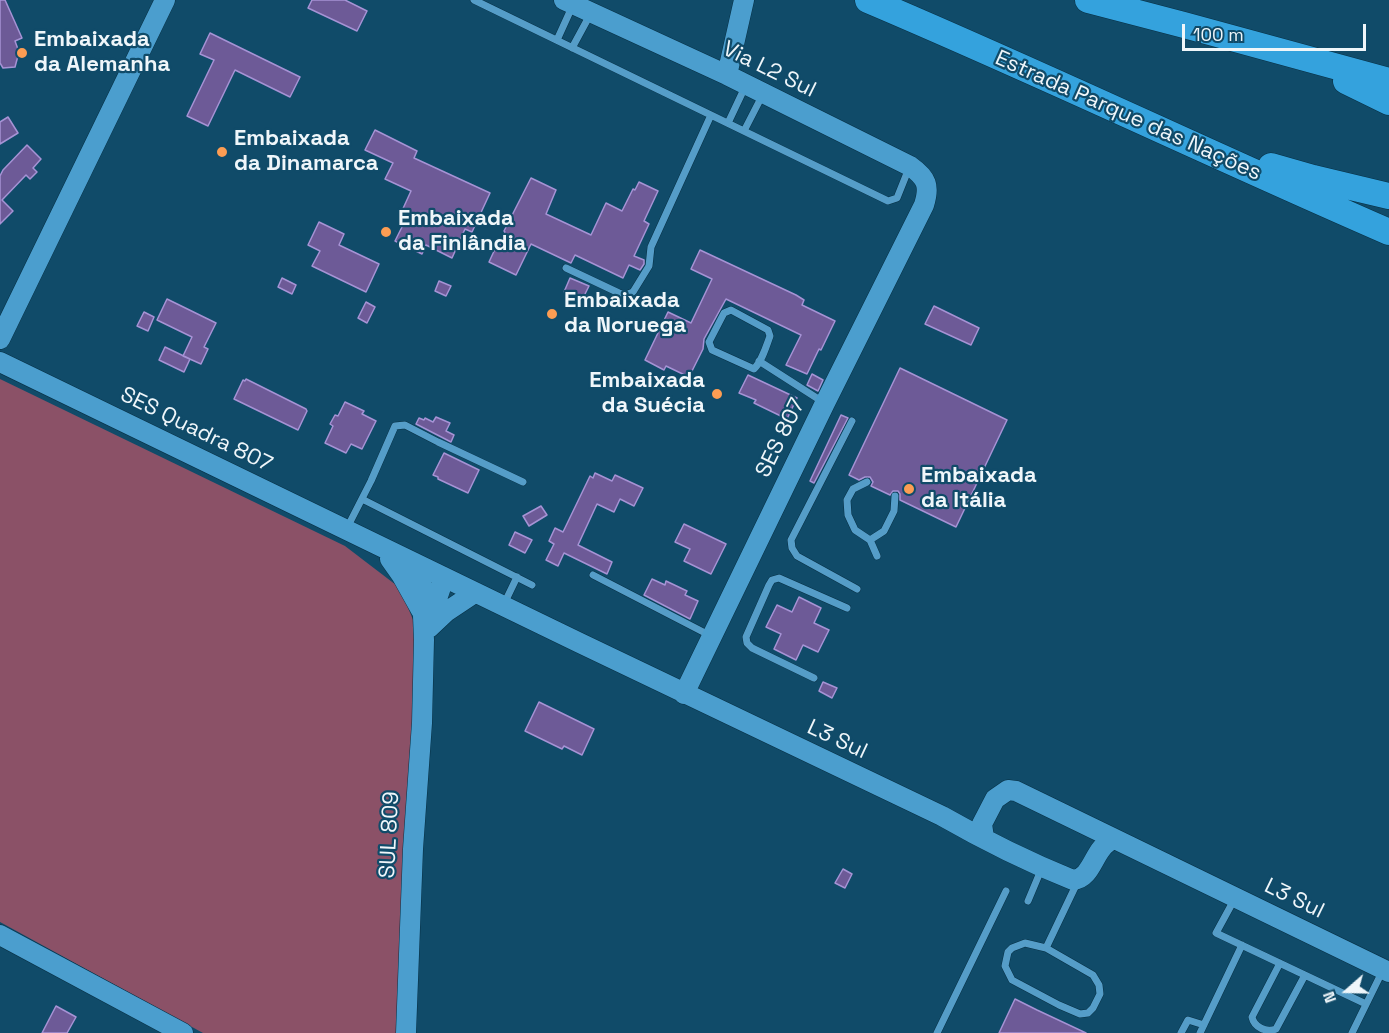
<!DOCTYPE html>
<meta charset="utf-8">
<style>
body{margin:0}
#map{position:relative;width:1389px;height:1033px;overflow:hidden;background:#104b69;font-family:"Space Grotesk",sans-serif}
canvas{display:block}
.north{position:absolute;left:1317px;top:961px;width:60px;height:60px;-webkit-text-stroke:4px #104b69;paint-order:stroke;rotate:250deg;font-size:16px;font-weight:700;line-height:24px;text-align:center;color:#eff6fa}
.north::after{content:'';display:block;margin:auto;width:21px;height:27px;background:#eff6fa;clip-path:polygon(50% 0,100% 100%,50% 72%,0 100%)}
.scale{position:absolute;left:1182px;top:24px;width:184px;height:27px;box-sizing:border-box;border:3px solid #eff6fa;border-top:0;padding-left:8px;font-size:18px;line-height:21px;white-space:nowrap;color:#eff6fa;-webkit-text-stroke:4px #104b69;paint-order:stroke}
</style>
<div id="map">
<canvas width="1389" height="1033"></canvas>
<div class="north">N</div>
<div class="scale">100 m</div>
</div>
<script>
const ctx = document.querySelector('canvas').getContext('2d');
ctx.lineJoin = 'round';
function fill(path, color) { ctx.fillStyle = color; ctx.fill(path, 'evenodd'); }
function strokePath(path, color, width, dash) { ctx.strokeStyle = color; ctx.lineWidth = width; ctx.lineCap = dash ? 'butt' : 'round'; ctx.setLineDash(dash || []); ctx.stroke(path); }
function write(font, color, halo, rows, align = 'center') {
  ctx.font = font + ' "Space Grotesk",sans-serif'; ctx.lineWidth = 4.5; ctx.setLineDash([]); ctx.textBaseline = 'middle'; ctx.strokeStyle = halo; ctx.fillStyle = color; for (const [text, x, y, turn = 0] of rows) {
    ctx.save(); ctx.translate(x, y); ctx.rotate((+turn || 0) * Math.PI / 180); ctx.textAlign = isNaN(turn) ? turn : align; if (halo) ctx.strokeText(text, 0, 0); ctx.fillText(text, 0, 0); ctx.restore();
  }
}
fill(new Path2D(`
 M0,379L345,546L400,588L418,632L399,1033H203L0,922Z`), '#8b5167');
const building = new Path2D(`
 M0,0H5L22,38L15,41L19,52L15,67L3,68L0,63Z
 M312,0H345L367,11L357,31L308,8Z
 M210,33L300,77L290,97L235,70L208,126L187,116L214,60L200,54Z
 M8,117L18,133L0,144V122Z
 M375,130L417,151L414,158L490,193L472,232L465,229L452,258L426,245L422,254L395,241L407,217L401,213L411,191L385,179L393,163L365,150Z
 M27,145L41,159L33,168L37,172L30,179L26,175L2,200L13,211L0,224V176L3,170Z
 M531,178L556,190L546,214L591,235L606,203L622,211L633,189L635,190L639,182L658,191L644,221L649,224L634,256L644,260V264L640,270L629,265L623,278L575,255L571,263L531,244L516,275L489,262L495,249L496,250L505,232L504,231Z
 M319,222L344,234L339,245L379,264L366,292L312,266L320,251L308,245Z
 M700,250L796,295L804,300L802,305L835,321L821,350L819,349L807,374L786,365L801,335L726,299L704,339L703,349L689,377L666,366L664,370L645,360L668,312L691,323L712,279L691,269Z
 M282,278L296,285L292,294L278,287Z
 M570,278L589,286L582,300L564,292Z
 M439,281L451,286L446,296L435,291Z
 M167,299L216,323L204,347L208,349L201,364L183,356L192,337L157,320Z
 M366,302L375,307L367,323L358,318Z
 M934,306L979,328L971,345L925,324Z
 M144,312L154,317L148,331L137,326Z
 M165,347L190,359L184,372L159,360Z
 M900,368L1007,420L956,527L900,500V494L898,491H893L890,495L871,486L873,482L870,477H865L859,480L849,475Z
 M812,374L823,380L818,391L807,385Z
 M748,375L797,398L787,419L754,403L756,400L739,393Z
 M246,379L306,409L307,411L298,430L234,399L243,380L245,381Z
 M345,402L364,411L362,414L376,421L362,449L351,444L346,453L325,443L333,426L330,424L335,415L338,416Z
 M841,415L848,418L814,483L810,481Z
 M436,417L450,423L446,431L454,435L451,442L416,424L419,418L424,420L425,418L433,422Z
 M444,453L479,470L468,493L438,479V477L433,475Z
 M595,473L612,481L615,475L643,488L634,506L620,499L614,512L597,504L578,545L612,562L607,574L564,553L558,566L546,560L554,544L549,541L555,528L563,532L590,476L593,478Z
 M541,506L547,515L529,526L523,516Z
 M684,524L726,544L711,574L684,561L690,549L675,542Z
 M515,532L532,540L525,553L509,545Z
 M652,579L665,585L666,581L687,591L685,595L698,601L690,619L644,595Z
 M799,597L821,608L814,623L829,630L818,652L803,645L796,660L774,649L781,634L766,627L777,605L792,612Z
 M823,682L837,688L832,698L819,691Z
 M539,702L594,729L582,755L564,746L562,749L525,731Z
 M843,869L852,874L845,888L835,883Z
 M1015,999L1037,1010L1086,1033H999Z
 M56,1006L76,1017L67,1033H42Z`);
fill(building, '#6d5a97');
strokePath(building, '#a693d5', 1.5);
const lane = new Path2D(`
 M474,0L888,201L897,198L909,168
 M557,40L572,7
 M572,48L591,13
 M728,123L745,87
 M744,131L762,96
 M566,268L619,293L626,295L633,292L649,266L651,247L711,115
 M731,310L768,330L770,336C766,347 762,361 754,369L712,350L709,342L724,313Z
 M759,361L823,402
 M852,421L791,540L792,548L797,556L857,589
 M867,482L853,489L847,500L848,515L855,530L870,540L877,556
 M362,499L532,585
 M347,528L371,481L395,426L405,425L438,442L523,482
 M870,540L884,531L894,511L895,496
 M593,575L709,635
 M504,604L517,577
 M814,678L752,648L747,643L746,637L769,585L772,580L779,578L847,608
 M1234,900L1216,933L1366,1004
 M1028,901L1041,870
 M1025,943L1046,948L1093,975L1099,985L1100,994L1093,1008L1088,1013L1080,1014L1059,1005L1012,980L1005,966L1008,952L1012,948Z
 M1046,948L1077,883
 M1280,963L1252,1017C1254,1027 1266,1033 1276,1029L1305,975
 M937,1033L1006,891
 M1181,1033L1188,1020L1204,1025
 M1200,1033L1242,945
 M1352,1033L1382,972`);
const secondary = new Path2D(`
 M564,0L727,75L910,166C927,178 930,186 924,205L825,403L684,694
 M727,75L744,0
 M0,339L165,0
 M0,362C313,514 627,667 942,816C984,840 1028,862 1073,880C1089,879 1093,858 1102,848C1105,844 1110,841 1113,838
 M390,559L402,576L421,610
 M428,626L444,578
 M429,628L446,612L470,596
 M984,838L982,824L995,799L1008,790L1016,791L1389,972
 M0,935L183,1033
 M406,1033L413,849L422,723L424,640L421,567`);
const highway = new Path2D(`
 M868,0C1043,74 1214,156 1389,232
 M1088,0L1184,25L1389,81
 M1346,81L1389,102
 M1271,166L1313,178L1389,196`);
strokePath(lane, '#073045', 8);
strokePath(secondary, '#073045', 21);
strokePath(highway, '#073045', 27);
strokePath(lane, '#559dc8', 7);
strokePath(secondary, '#4b9ece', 20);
strokePath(highway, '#34a2dd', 26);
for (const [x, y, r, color] of [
 [22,53,6,"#fc9d53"],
 [222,152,6,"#fc9d53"],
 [386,232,6,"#fc9d53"],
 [552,314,6,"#fc9d53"],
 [717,394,6,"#fc9d53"],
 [909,489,6,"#fc9d53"]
]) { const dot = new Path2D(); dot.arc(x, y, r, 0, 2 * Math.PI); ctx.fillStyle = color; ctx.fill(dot); strokePath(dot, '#104b69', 2); }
write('bold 22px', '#eff6fa', '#104b69', [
 ["Embaixada",34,40],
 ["da Alemanha",34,65],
 ["Embaixada",234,139],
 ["da Dinamarca",234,164],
 ["Embaixada",398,219],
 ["da Finlândia",398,244],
 ["Embaixada",564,301],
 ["da Noruega",564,326],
 ["Embaixada",705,381,"right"],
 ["da Suécia",705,406,"right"],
 ["Embaixada",921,476],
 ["da Itália",921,501]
], 'left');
write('22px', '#eff6fa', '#104b69', [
 ["Via L2 Sul",769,70,26],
 ["Estrada Parque das Nações",1128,116,24],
 ["SES Quadra 807",196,430,26],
 ["SES 807",781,438,-64],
 ["L3 Sul",837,740,25],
 ["SUL 809",390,835,-87],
 ["L3 Sul",1294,899,26]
]);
</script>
